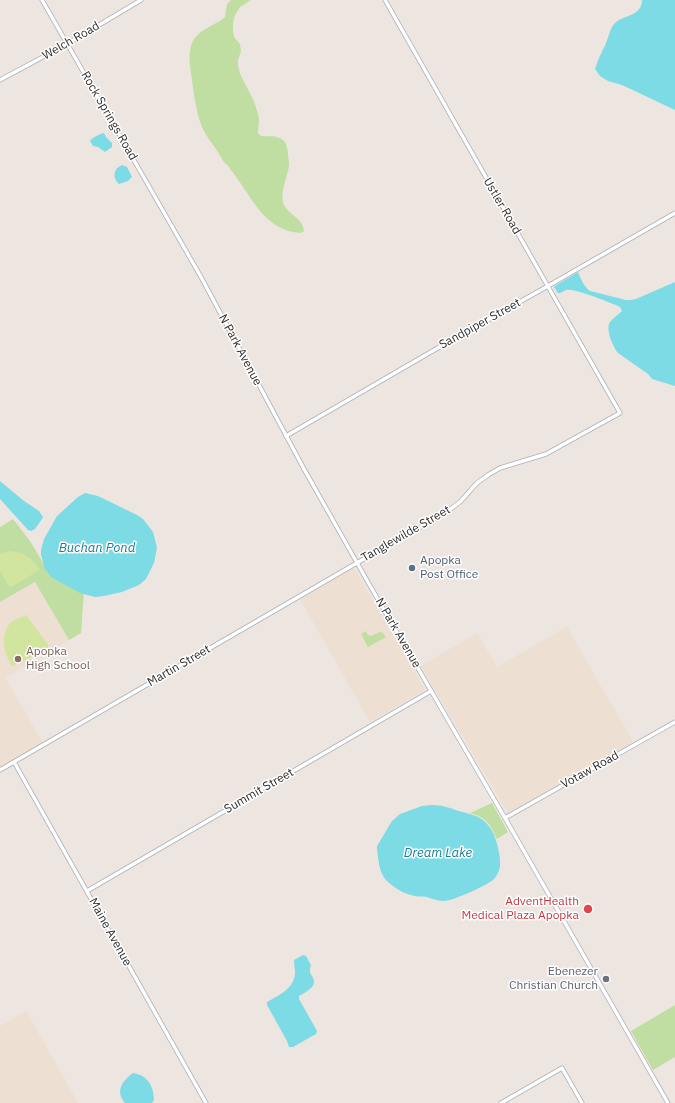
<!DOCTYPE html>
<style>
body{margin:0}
canvas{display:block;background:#ede5e0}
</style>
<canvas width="675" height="1103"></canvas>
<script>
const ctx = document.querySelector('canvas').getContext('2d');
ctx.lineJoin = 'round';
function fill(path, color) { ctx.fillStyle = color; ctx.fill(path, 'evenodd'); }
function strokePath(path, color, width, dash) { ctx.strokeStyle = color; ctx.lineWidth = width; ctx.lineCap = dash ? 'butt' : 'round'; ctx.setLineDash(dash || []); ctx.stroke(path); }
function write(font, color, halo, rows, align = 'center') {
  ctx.font = font + ' "IBM Plex Sans",sans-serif'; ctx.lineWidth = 3; ctx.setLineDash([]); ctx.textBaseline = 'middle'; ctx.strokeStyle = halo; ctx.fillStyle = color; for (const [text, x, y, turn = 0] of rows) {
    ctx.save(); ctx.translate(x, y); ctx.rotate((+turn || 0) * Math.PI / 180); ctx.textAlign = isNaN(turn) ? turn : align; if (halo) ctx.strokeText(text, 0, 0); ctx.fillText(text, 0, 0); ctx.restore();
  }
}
fill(new Path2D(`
 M354,568L425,690L370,722L300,599Z
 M35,582L69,640L5,678L43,743L0,768V602Z
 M567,627L633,742L508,813L421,666L477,633L497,667Z
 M26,1011L78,1103H0V1026Z`), '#eddfd1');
fill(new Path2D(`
 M231,0H251L240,7L235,15L233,23V31L234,37L240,44L241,51L238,60V66L241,76L254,101L258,114L259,119L258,133L261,136C267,137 273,135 279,138C286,140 287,146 288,153C288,157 289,161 289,165C288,176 279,194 284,205C289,215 303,218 304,231L301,233C263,231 251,194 230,169C229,166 226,164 224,162C221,158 219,153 216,149C212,143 206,136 203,129C197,116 195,101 193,88C192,74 187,60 191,46C196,29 214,27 225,17L227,4Z
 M13,519L30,541L48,571L85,577L81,633L69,640L35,582L0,602V527Z
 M366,631L368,635L371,636L380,632L383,633L386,637L368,647L361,634Z
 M492,803L508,832L497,839C489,823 487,818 470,813Z
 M675,1005V1057L653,1070L631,1031Z`), '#c0dea1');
fill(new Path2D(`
 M9,551C23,552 33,558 40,570L11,587L9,586L0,571V554Z
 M26,615L49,646V649L46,651L12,666C3,651 0,635 11,622C15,619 21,618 26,615Z`), '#d2e59e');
fill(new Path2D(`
 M642,0H675V110L622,85L608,81L600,76L595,69C597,64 598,59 601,54C602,50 605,47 606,43C609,36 610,28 615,23C624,15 642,16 642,0Z
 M104,133L106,137L112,143V147L105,152L98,147L93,146L90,141C93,137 100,134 104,133Z
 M122,165L127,167L132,177L128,181L119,184C112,178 113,169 122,165Z
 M578,272C581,279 584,287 590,291L626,300H631L636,299L675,282V386L652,379L648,374L618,353C613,347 605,329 610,322C613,318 618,315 622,311L620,307C611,303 575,288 566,290C564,291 562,292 560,293H558L554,287L555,286Z
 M0,481L24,501L39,511L43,517L42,519L35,529L31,531L28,530L0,499Z
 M85,493L98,496L137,515L143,519L153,532L157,548L154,563L146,579L139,585L122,592L104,596L95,597L80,593L51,577L45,569L41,555V550L44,539L57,516L78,497Z
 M432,805C442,805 450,808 459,811C465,813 471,814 476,816C491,822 497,839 499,853C501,863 501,871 494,879C488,885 453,901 444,901C439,901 432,899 427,897C423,896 419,897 415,896C404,894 394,888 386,880C379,873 378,857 377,848V846L392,821L400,814L422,806Z
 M303,955L306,956L311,965C308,976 312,972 314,981C315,988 304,993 299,996V999L317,1031L316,1034L293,1047H289L287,1041L267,1005V1002C279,995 294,989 295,973C295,969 294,965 294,960Z
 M133,1073C147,1075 154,1086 154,1100L152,1103H125C115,1091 122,1081 133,1073Z`), '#7cdbe5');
const tertiary = new Path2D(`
 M0,80L67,44
 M286,436L436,349L548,286L675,213
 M14,762L206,1103
 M0,770L362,560L445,513L460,502L477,483L488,475L500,468L546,454L620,413L385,0
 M505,818L675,722
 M87,891L431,691
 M501,1103L562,1068L582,1103`);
const secondary = new Path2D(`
 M42,0L201,277L304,469L369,584L505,818L668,1103
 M67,44L141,0`);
strokePath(tertiary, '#acb0b7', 5);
strokePath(secondary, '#acb0b7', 5);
strokePath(tertiary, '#fff', 3.5);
strokePath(secondary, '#fff', 3.5);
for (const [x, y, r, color] of [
 [412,568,4,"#5c6f8a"],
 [18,659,4,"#8d6e63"],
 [588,909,5,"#e0444e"],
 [606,979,4,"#6b7280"]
]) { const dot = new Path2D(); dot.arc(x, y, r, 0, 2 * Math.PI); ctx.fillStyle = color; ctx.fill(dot); strokePath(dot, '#fff', 1.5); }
write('12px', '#2c2c2c', '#fff', [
 ["Welch Road",71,41,-30],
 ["Rock Springs Road",109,116,60],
 ["Ustler Road",502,206,60],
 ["Sandpiper Street",480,324,-29],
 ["N Park Avenue",240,350,62],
 ["Tanglewilde Street",406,534,-30],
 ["N Park Avenue",398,633,60],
 ["Martin Street",179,666,-30],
 ["Votaw Road",590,770,-29],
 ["Summit Street",259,791,-30],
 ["Maine Avenue",110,932,61]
]);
write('12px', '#4e5e75', '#fff', [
 ["Apopka",420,561],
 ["Post Office",420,575]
], 'left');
write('12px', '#785e54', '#fff', [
 ["Apopka",26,652],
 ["High School",26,666]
], 'left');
write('12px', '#be3a42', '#fff', [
 ["AdventHealth",579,902],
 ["Medical Plaza Apopka",579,916]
], 'right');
write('12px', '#5b616d', '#fff', [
 ["Ebenezer",598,972],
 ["Christian Church",598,986]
], 'right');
write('italic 13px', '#197e94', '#fff', [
 ["Buchan Pond",97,548],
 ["Dream Lake",438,853]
]);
</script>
